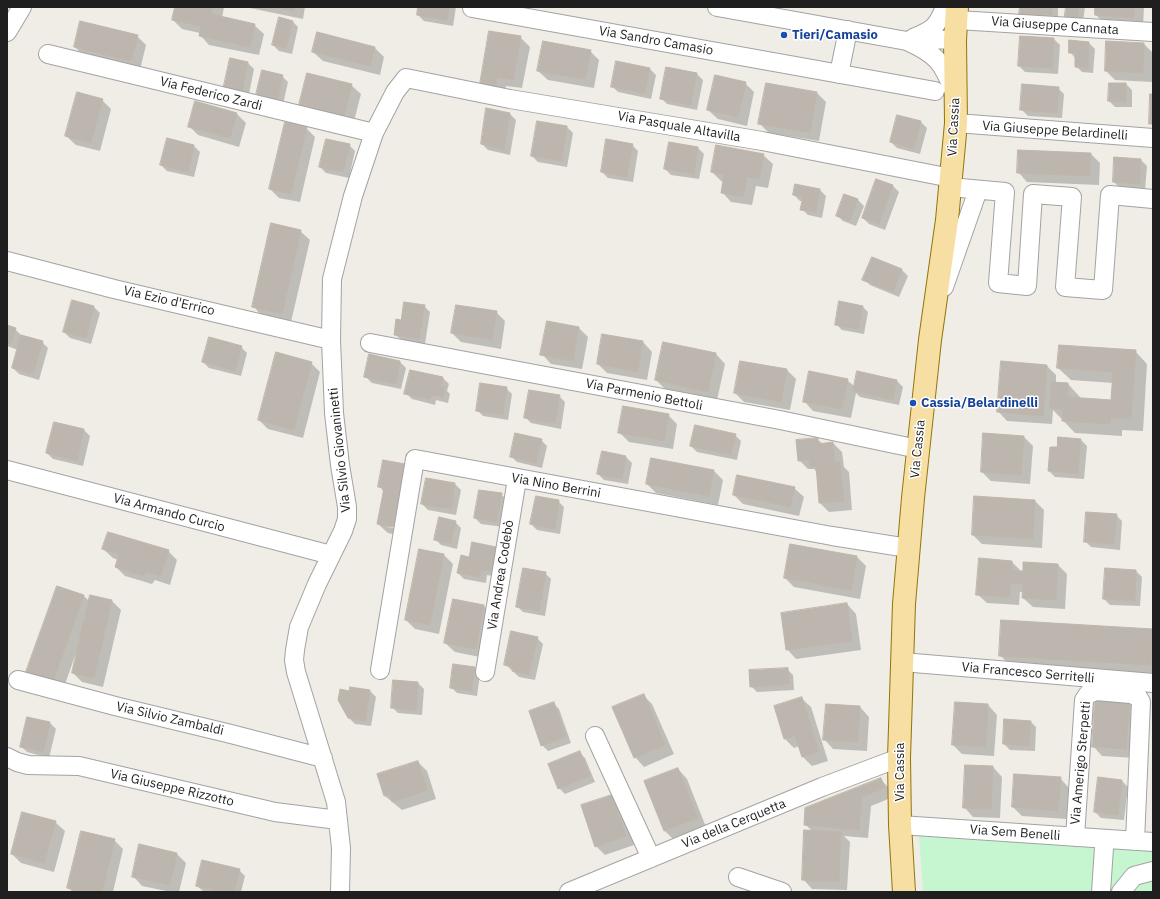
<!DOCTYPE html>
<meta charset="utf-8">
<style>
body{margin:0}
#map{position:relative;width:1160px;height:899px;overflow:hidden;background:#efede6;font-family:"IBM Plex Sans",sans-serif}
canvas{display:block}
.frame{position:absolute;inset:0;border:8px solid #1f1f1f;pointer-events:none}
</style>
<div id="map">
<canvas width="1160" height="899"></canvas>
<div class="frame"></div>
</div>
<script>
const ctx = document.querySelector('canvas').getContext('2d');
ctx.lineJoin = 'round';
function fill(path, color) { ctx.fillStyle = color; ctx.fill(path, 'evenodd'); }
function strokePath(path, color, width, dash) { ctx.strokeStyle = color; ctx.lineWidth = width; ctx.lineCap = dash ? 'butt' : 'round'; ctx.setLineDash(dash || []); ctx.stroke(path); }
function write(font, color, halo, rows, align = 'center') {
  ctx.font = font + ' "IBM Plex Sans",sans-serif'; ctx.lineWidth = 3; ctx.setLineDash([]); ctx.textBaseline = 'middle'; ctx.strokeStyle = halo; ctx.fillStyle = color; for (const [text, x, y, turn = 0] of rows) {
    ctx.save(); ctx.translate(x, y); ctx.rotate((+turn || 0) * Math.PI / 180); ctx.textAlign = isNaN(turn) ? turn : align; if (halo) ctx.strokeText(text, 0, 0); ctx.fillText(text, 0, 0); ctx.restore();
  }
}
fill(new Path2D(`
 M919,835L1153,851V892H923Z`), '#c5f6d0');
fill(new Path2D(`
 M176,7H194L204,9V7H224L222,18L254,25L264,34L259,55L209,45L200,35V33L182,29L173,20Z
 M245,7H305L303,19Z
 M419,7H456L453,26L424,21L418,15Z
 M1021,7H1058V21L1026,20L1020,14Z
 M1067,7H1085L1082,29Z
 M1096,7H1144L1143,26L1105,24L1096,15Z
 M292,21L298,27L292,54L279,51L273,45Z
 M137,36L146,45L140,70L84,56L75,47Z
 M520,37L530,47L522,88L506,86L505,95L481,84Z
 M1054,39L1060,45L1058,74L1025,72L1019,66Z
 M1089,43L1095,49L1093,73L1082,72L1076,66V59L1070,52Z
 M1144,44L1153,53L1152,82L1115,80L1106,71Z
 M375,48L384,57L380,75L323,61L313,52Z
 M590,51L599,60L594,88L548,80L538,71Z
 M231,59L248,63L254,69L248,99L231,96Z
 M667,68L697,74L703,80L697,110L667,104L661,98Z
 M650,69L656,75L651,99L618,92L612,86Z
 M282,76L288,82L282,109L262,104Z
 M745,83L754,92L747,126L718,119L708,110Z
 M1126,84L1132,90V107H1115L1109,101Z
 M351,85L361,94L353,125L309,114L300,105Z
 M1058,88L1064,94L1062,118L1028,116L1022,110Z
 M817,93L826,102L819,141L769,133L759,123Z
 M102,100L111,109L100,151L76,145L66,136Z
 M487,110L510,114L516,120L510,155L488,150L482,144Z
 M237,114L246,123L239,147L198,135L189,126Z
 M898,116L921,122L927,128L920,154L897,148L891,142Z
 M567,127L573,133L567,167L538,162L532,156Z
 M306,128L315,137L300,202L279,198L270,189Z
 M349,145L355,151L349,178L326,173L320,167Z
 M632,145L638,151L633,182L608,178L602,172Z
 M194,146L200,152L194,177L167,171L161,165Z
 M698,148L704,154L699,179L671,175L665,169Z
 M1091,154L1100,163L1099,185L1027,182L1018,172Z
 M763,155L773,164L768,188L756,186L752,205L731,202L722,192L724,182L721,181L712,172Z
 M1141,160L1147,166L1145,190L1120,188L1114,182Z
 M876,180L893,186L899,192L885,230L869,224L863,218Z
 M820,190L826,196L822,218L808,215L802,209L803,201H800L794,195Z
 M844,195L858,200L864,206L856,226L843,221L837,215Z
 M300,231L310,240L291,322L262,316L253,306Z
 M873,258L902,270L908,276L899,297L870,285L864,279Z
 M72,301L94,307L100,313L91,344L70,338L64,332Z
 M424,306L430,312L425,344L401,340L395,334L401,321Z
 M862,306L868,312L864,334L842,330L836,324Z
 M496,312L505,321L501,349L461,342L452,333Z
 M7,326L15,329L21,335V336L42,342L48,348L39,380L19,374L13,368L18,350L7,346Z
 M579,328L588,337L582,369L551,364L542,354Z
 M603,335L643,342L652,352L647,380L607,373L598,364Z
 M241,347L247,353L241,376L209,368L203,362Z
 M1135,351L1147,364L1143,431L1122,430V436L1075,433L1053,410L1052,424L1007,421L998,411L1002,363L1047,366L1056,375V384H1068L1080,397V399L1112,401L1113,383L1071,380L1058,368Z
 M716,354L725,364L717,400L665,389L656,380Z
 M370,356L400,362L406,368L401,389L372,383L366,377Z
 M311,363L320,372L303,438L268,429L259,420Z
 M787,370L796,379L790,410L744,402L735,393Z
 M443,378L449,384L447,391L450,394L448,403L436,400L435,405L412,399L406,393Z
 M847,380L855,387L897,381L903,387L899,405L860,397L856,393L851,418L813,411L804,401Z
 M506,388L512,394L508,420L483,416L477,410Z
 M559,396L565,402L561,429L531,423L525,417Z
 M668,415L677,424L673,449L629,442L619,432Z
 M55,423L84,430L90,436L83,466L53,459L47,453Z
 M735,435L741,441L737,460L697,452L691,446Z
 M1024,437L1033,446L1030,484L991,481L982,472Z
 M817,439L823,444L833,443L842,452L844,467L849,472L852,510L829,512L820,503L817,472L814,469H808L799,460Z
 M541,440L547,446L542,468L517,462L511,456Z
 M1081,440L1087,446L1084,479L1055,477L1049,471L1058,448Z
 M626,457L632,463L628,484L604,480L598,474Z
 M404,465L414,474L402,536L388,533L378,524L384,492L379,486ZM388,525L399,527L398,529L388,527Z
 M714,471L723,480L718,505L656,493L647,484Z
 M455,484L461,490L456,515L428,510L422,504Z
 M794,488L804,497L799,516L743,504L734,495Z
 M501,494L507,500L503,527L481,524L475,518Z
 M975,498L1035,501L1044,510L1042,548L982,544L973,535Z
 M558,501L564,507L560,534L537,530L531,524Z
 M1116,515L1122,521L1120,550L1091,547L1085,541Z
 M455,522L461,528L457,549L441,545L435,539Z
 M495,548L501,554L497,577L487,575L486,583L464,579L458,573L470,558Z
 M103,549L168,551L177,560L170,585L155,580L152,584L125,576L116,567L118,560L113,558Z
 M420,550L444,555L453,564L439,634L415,629L406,620Z
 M857,557L866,566L860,599L794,587L785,578Z
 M1012,562L1021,571V572L1058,565L1067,574L1065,609L1033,607L1023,598L1024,592H1020L1019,605L987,603L977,594Z
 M1136,571L1142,577L1140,606L1110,605L1104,599Z
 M545,573L551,579L545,616L523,612L517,606Z
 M57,587L84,596L90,602L91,596L112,601L121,610L103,687L82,682L73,673L77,654L76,653L63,690L36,681L27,672Z
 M454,600L484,606L493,615L485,658L455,652L445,643Z
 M847,604L856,614L861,650L796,659L787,649Z
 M1152,630L1153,676L1012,668L1000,655Z
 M537,638L543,644L535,680L519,677L505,664Z
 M474,668L480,674L477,696L457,693L451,687Z
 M787,669L793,675L794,690L757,692L751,686Z
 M394,681L418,683L424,689L422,715L398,713L392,707Z
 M370,691L376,697L371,726L355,724L348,717L350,692Z
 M643,695L652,704L674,754L644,767L635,757Z
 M801,698L811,707L828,761L812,766L803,757L799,746L794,748L785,739Z
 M1129,700L1138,709L1135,758L1102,756L1093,746Z
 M553,703L559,709L571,743L548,751L542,745Z
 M956,703L988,705L997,715L994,756L962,754L953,745Z
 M827,705L860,707L869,717L867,751L833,749L824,739Z
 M28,718L50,723L56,729L49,758L27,752L21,746Z
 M1030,721L1036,727L1035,751L1010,750L1004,744Z
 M579,752L585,758L595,782L565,794L559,788Z
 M418,762L427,771L436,799L402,810L385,796Z
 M993,767L1002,777L1000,818L973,817L964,807Z
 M678,769L687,779L706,827L674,840L665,831L645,782Z
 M1060,778L1069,788L1067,819L1022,816L1013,807Z
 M1099,778L1122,781L1128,787L1124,820L1101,818L1095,812Z
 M881,780L890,789L893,797L871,806L868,838L844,836L850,842L847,890L812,889L803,879L812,831L805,824Z
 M611,796L620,805L634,845L605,855L596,846Z
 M55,822L65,831L54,872L21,863L12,854Z
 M114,840L123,849L113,892H73L68,888Z
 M177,854L186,863L179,892H171L142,886L133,876Z
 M239,870L245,876L241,892H204L197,886Z`), '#0003');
const building = new Path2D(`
 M175,7L203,8V7H213L211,14L255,24L250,47L199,36L201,26L172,20Z
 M277,7H294V11Z
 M418,7H449L447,20L417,15Z
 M1020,7H1052V15L1019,14Z
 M1066,7H1079L1077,23L1064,22Z
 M1095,7H1135L1134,18L1095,15Z
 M279,17L293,21L286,48L272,45Z
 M80,21L138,35L131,61L74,47Z
 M489,31L521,36L513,80L497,77L496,87L480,84Z
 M317,32L375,47L370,66L312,52Z
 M1020,36L1054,38L1052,68L1018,66Z
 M1069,40L1089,42L1088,68L1075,67V53H1069Z
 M543,41L591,50L585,79L537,71Z
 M1106,41L1144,43L1143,73L1105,71Z
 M230,58L248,62L242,94L223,90Z
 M616,61L650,68L645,93L611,87Z
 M666,67L697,73L691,105L660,99Z
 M262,70L283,75L277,103L255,99Z
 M307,73L352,84L344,116L299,105Z
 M715,75L746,82L738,117L707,110Z
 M766,83L817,92L810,133L758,124Z
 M1109,83H1126V102L1108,101Z
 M1022,84L1059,87L1057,113L1020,110Z
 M77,92L103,99L91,143L65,136Z
 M1150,94H1153V124H1149Z
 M195,101L237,113L230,138L188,127Z
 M486,108L510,113L504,150L481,144Z
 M897,115L921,121L914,149L890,142Z
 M537,121L567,126L562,161L531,156Z
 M285,122L307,127L291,194L269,189Z
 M167,138L194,145L188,172L160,165Z
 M326,139L350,144L343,172L319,167Z
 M606,139L633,144L627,177L601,172Z
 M669,142L698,147L694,174L664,169Z
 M716,145L764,154L759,179L747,177L743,197L721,193L724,175L711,172Z
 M1018,150L1091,153L1090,176L1017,173Z
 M1114,157L1141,159L1140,184L1113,182Z
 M876,179L893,185L879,224L862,218Z
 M795,184L820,189L816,212L800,210L803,197L793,195Z
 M844,194L858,199L850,221L836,216Z
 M271,223L301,230L282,314L252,307Z
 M872,257L902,269L893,292L862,280Z
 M72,300L94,306L86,338L63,332Z
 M839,301L863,306L858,329L835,325Z
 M404,302L425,305L419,339L394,335L396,319L401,320Z
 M456,305L497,311L492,340L451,333Z
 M547,321L579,327L573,361L540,355Z
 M7,325L16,328L11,344L7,343Z
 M602,334L643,341L638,372L597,364Z
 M21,335L43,341L33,374L12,368Z
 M209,337L242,346L235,371L202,362Z
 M663,342L716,353L708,392L655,380Z
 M1059,345L1136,350L1131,419L1110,418V424L1062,421L1063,409L1050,408L1051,382L1068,383V397L1111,400L1113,372L1057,368Z
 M276,352L312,362L294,430L258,420Z
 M369,354L400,361L396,384L364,377Z
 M740,361L787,369L781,402L734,393Z
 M1001,361L1047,365L1043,416L997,412Z
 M410,370L443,377L441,386L445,387L443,397L431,395L430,399L404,394Z
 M809,371L848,379L842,409L803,402Z
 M857,371L897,380L893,400L853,391Z
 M480,383L507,387L503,415L476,411Z
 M529,390L560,395L555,423L524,418Z
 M623,406L669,414L664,441L618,433Z
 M54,422L84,429L77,461L46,453Z
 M695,425L736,434L731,455L690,446Z
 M515,433L542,439L536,463L510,457Z
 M983,433L1024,436L1021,475L981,472Z
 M1058,437L1081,439L1078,474L1048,471L1050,447H1057Z
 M818,438V444L833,442L835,463L840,462L844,501L819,503L816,466L810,467L809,460L798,461L796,440Z
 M602,451L626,456L622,479L597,474Z
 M651,458L714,470L709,496L646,484Z
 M383,460L405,464L393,527L377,524L384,488L378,487Z
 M737,475L795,487L790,507L733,495Z
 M426,478L455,483L451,509L421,504Z
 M479,490L502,493L497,522L474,518Z
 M536,496L559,500L555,529L530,524Z
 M974,496L1035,500L1033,539L972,535Z
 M1086,512L1117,514L1114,544L1084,542Z
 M439,517L456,521L451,543L434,540Z
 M108,532L169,550L161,576L146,572L143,576L115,567L119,554L102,549Z
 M472,542L496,547L491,571L481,570L480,577L457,573L461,555L469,557Z
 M790,544L857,556L851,590L784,578Z
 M419,549L444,554L430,625L405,620Z
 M979,558L1012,561V571H1023V562L1058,564L1056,600L1022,598L1023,584L1011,583L1010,597L976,595Z
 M523,568L546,572L539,611L516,607Z
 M1105,568L1136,570L1135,601L1103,599Z
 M57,586L84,595L53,682L26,672Z
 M90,595L112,600L94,678L72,673Z
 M453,599L484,605L476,649L444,643Z
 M847,603L852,641L786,650L781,613Z
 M1001,620L1153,629L1151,665L999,656Z
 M511,631L538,637L529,675L512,671L513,667L504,665Z
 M453,664L475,667L471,691L450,688Z
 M788,668L789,684L750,687L749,670Z
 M393,680L418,682L416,710L391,708Z
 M350,687L370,690L365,721L348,718L338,700L340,689L349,691Z
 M644,694L665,745L634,758L612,707Z
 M802,697L819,752L802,757L795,736L784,739L774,706Z
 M1095,697L1130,699L1126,749L1092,747Z
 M554,702L566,737L541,746L529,711Z
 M955,702L988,704L986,747L952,745Z
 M826,704L860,706L858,742L823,740Z
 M27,717L50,722L43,752L20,747Z
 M1004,719L1031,721L1029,746L1003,744Z
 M580,751L590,776L558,789L548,764Z
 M418,761L427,790L392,802L390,794L384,796L377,774Z
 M965,765L993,766L991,809L963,808Z
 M678,768L698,818L664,831L644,781Z
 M1014,774L1061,777L1058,811L1012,807Z
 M1098,777L1122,780L1118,815L1094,812Z
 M881,778L885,788L862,797L859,830L804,825L805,808Z
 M612,795L626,836L595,847L581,805Z
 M22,812L56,821L44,863L11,854Z
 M804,830L841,832L839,882L802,880Z
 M81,831L115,839L102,892H84L67,888Z
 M139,844L177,853L170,885L132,877Z
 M202,860L240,869L234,892H221L196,886Z`);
fill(building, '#bcb6af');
strokePath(building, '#c0b6a9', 1);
const minor = new Path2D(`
 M717,7L907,41L928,39L955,40
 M472,8L935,91
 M957,20L1153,32
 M7,32L22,7
 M913,38C933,30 937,27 945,7
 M907,41C936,54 943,62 954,92
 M48,54L374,133
 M839,74L848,30
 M956,123L1153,138
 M950,187L1005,192L998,283L1027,286L1033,194L1072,197L1065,287L1103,290L1110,195L1153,199
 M7,261L114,289L331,340
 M944,287L978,190
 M370,343L780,420L918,449
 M7,470L331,555
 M902,662L1153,683
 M380,670L415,459L832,536L908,548
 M485,672L517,479
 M18,680L115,706L231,734L323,758
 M595,736L651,858
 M7,757L17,762L28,765L79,766L275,812L338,820
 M900,825L1153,842
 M1075,837L1084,700L1088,694L1096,691L1131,694L1138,697L1141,702L1135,841
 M738,877L782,892
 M340,892L341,848L336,802L296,672L294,660L295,650L299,627L317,584L343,531L347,519V507L340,465L334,413L331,340L332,279L353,196L374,133L395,92L406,78L510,99L762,141L951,178
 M569,892L822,787L899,758
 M1101,892L1104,848
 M1121,892L1134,876L1153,871`);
const major = new Path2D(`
 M904,892L900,825L899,758L904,604L913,498L930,340L947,220L956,123L955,40L957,7`);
strokePath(minor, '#a3a3a3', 20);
strokePath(major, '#917608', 24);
strokePath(minor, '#fff', 18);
strokePath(major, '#f7dea3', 22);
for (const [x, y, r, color] of [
 [784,35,4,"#1a4fb4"],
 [913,403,4,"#1a4fb4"]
]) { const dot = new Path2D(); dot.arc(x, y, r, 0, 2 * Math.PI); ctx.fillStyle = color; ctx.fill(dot); strokePath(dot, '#fff', 1.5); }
write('13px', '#1f1f1f', '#fff', [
 ["Via Giuseppe Cannata",1055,26,4],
 ["Via Sandro Camasio",656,41,10],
 ["Via Federico Zardi",211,94,14],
 ["Via Pasquale Altavilla",679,127,10],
 ["Via Cassia",954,127,-87],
 ["Via Giuseppe Belardinelli",1055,131,4],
 ["Via Ezio d'Errico",169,301,13],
 ["Via Parmenio Bettoli",644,395,11],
 ["Via Cassia",918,449,-84],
 ["Via Silvio Giovaninetti",340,450,-96],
 ["Via Nino Berrini",556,486,10],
 ["Via Armando Curcio",169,513,15],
 ["Via Andrea Codebò",501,575,-81],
 ["Via Francesco Serritelli",1028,673,5],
 ["Via Silvio Zambaldi",170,719,13],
 ["Via Amerigo Sterpetti",1081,763,-85],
 ["Via Cassia",900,772,-90],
 ["Via Giuseppe Rizzotto",172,788,13],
 ["Via della Cerquetta",734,824,-22],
 ["Via Sem Benelli",1015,833,4]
]);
write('bold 13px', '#164399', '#fff', [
 ["Tieri/Camasio",792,35],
 ["Cassia/Belardinelli",921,403]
], 'left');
</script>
